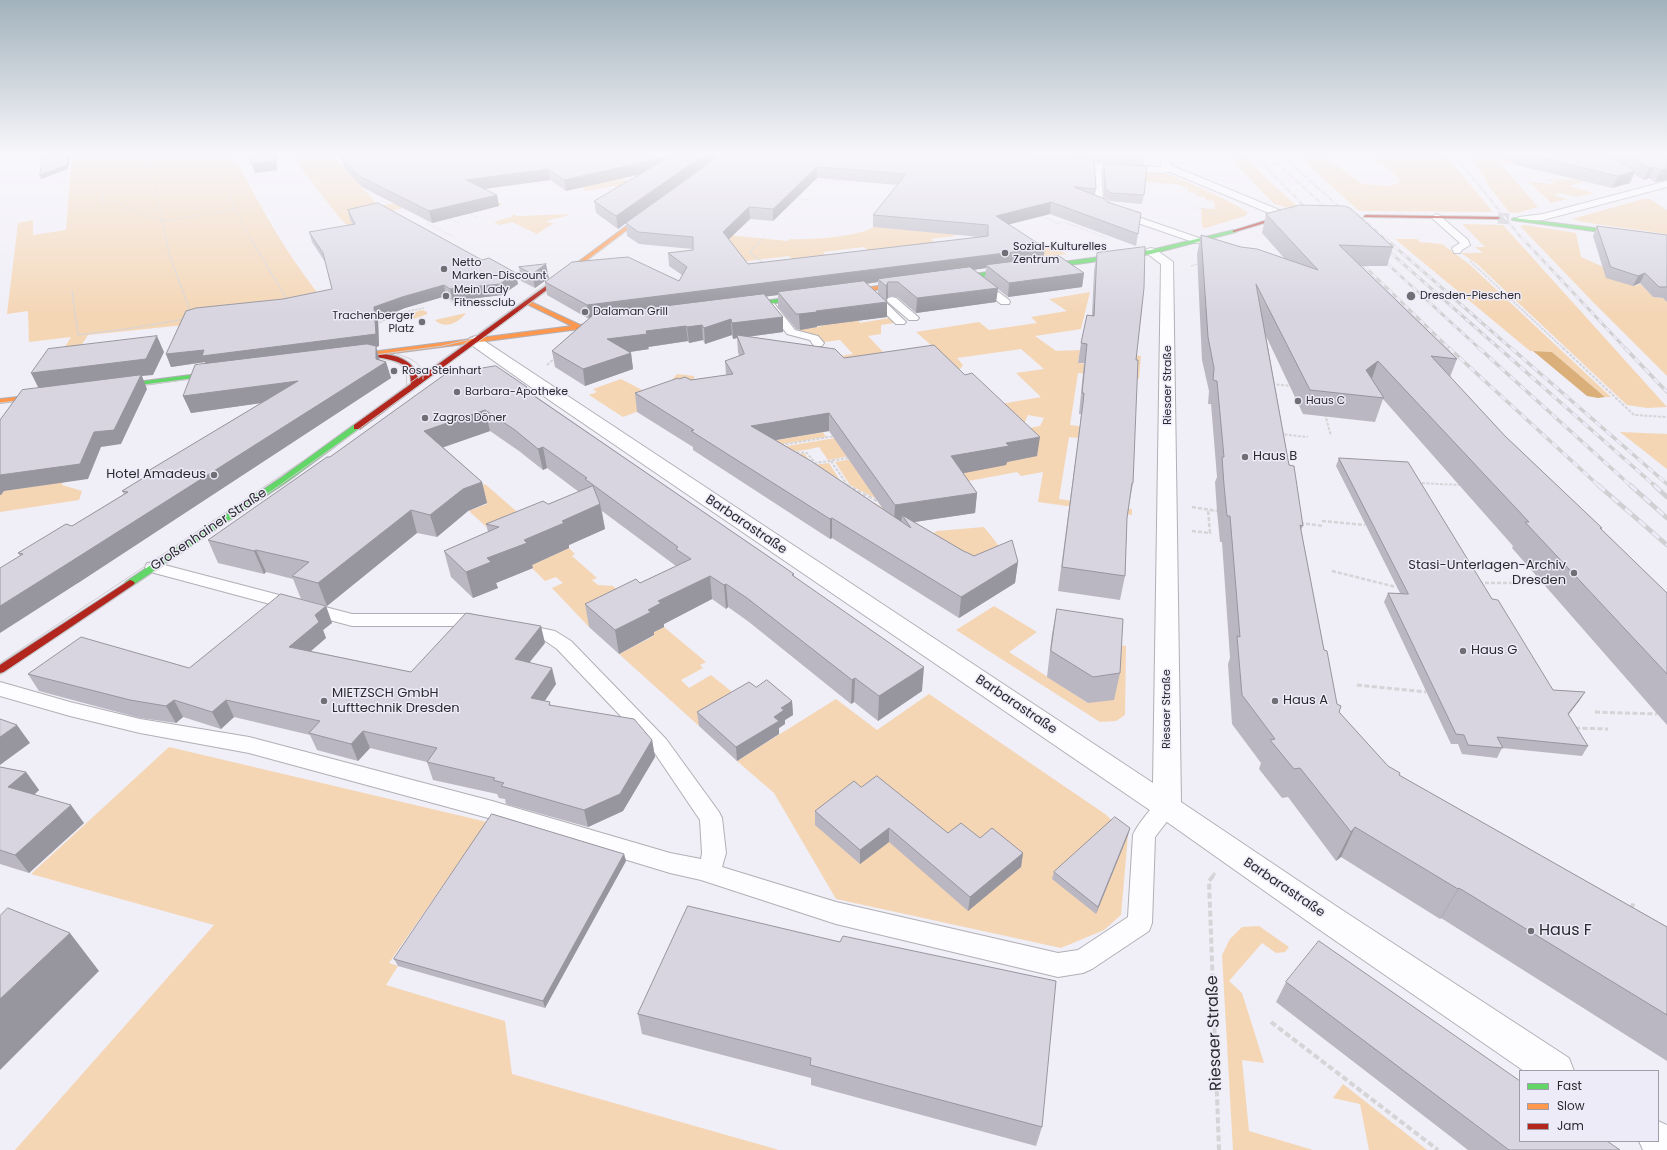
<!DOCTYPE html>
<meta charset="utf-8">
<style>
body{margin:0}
#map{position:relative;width:1667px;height:1150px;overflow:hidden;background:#f0eef6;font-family:Poppins,sans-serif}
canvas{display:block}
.legend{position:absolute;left:1519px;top:1070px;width:140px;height:72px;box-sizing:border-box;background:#eeebf9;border:1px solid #a09ea8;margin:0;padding:5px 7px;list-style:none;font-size:12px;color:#2b2a2f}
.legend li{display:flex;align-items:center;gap:8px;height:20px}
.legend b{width:20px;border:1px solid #a09ea8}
</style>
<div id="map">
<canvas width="1667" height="1150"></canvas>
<ul class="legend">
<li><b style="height:5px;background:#63d668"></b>Fast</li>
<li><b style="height:5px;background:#ff974d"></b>Slow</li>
<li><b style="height:5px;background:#b3261e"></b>Jam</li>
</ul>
</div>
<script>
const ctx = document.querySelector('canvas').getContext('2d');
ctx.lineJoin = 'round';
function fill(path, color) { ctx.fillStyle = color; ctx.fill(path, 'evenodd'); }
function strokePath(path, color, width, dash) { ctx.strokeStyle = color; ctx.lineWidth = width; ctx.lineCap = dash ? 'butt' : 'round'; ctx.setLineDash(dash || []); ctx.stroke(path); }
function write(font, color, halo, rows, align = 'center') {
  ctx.font = font + ' Poppins,sans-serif'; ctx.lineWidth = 3; ctx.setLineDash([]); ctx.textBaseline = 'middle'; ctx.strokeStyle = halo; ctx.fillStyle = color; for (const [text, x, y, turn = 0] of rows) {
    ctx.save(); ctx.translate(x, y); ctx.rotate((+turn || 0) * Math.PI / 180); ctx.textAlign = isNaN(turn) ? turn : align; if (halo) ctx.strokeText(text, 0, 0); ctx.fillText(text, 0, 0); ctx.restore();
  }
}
fill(new Path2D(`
 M72,153H233C258,204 287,255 323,300L184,325L88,335L81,346L60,355L71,337L29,342L28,311L7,314L18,223L33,220V235L66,230Z
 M289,153H352L335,156V158L379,206L418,199L496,200L503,205L404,208L351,220L377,258L339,217Z
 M1225,153H1242L1268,180L1297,206L1292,209L1274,204Z
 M1295,153H1321L1362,184L1391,186L1400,182C1395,171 1382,165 1371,160L1372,158L1364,153H1444L1493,212L1359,211Z
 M1465,153H1503L1514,163H1500L1538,207L1517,213L1509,212L1488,185L1484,176Z
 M1103,170C1123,171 1145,170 1165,174C1175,175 1242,206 1248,213L1245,216L1206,228L1202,227L1201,208L1215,209L1214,201L1206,200L1205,197L1197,196L1196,193L1188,192V188L1176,184L1146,182V180L1101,171Z
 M621,177L627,181L630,180L621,190L614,186L586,191L583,188H584L581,185Z
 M1544,179L1579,180L1585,181L1569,186L1594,193L1577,197L1560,193L1553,195L1568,199L1551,203L1528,181L1548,184L1556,183Z
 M1643,199H1650L1667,210V234L1583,222L1572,219Z
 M514,214L517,216L569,214C561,220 556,216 546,222L554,223L537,234L512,222L500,225L494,222L511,217Z
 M1462,224L1503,225L1667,407L1647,408L1627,405L1477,264L1461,253H1483L1475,247H1485Z
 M1525,225L1576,233L1581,257L1628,278L1633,286L1641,284L1653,297L1663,298L1667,302V376L1591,300L1520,226Z
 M873,227L952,234L955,236L931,239L936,244L885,250L878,248L870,252L864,247L823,252L834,265L805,273L789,256L707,266L713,254L708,233L788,241L790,239C807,240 860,237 873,227Z
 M970,234L1030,244L1041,242L1067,254L1043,257L980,241Z
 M1395,239H1417L1420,242L1442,244L1469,264L1611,397H1605L1552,352L1530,351Z
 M1090,292L1081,329L1035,336L1056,351L1080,350L1078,363L1133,369L1135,355L1141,356L1139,379L1078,373L1070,425L1118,432L1117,442L1069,437L1059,499L1132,509V515L1038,502L1043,472L1021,476L1017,472L963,482L883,500L875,498L850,485L835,462L1040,426L1044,418L1028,415L1024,424L1001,404L1041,397L1016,373L1044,369L1021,349L957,358L963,365L958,372L810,361L853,354L840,340L824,342C815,333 804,337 796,330L823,326L822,325L857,319L860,323L895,317L900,322L881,325V334L868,336L885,354L932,346L916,332L979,322L989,330L1037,323L1031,317L1067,311L1049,299Z
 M422,310L427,312V314C418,318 408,321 399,319L398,317Z
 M466,313C458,323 445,330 435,320Z
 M677,374L694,376L695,386L676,397L623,417L589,395L597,392L593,389L621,379L644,391L671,381Z
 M998,411L906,446L828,460L819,447C806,450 793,454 781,447Z
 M823,432L826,437L770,446L771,441Z
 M1620,432L1667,434V469Z
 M790,453L805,454L812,465L829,463L844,487L884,508L877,512Z
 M63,482L62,485L82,491L79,500L0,512V495L4,491Z
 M485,484L538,530L505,544L469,511L487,504L472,490Z
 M984,527L1010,560L987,571L919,541L937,531Z
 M569,548L575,554L572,556L597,578L592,580L598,585L613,586L635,605L589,627L552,588L563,583L556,577L545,581L530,566Z
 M994,606L1037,632L1009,652L1088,703L1117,645L1126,646L1125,715L1116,721L1100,722L956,630Z
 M664,627L706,662L700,665L703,668L681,680L689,688L711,675L742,700L699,726L619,654L654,636L652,633Z
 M929,694L1105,814L1128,835L1121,915L1104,930L1061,948L836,899L774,793L737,761L836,699L877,730Z
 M169,747L487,822L389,963L398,966L386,985L505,1021L512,1074L779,1150H15L214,925L31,874Z
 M1259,926L1289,947L1285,952L1276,953L1262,943L1229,981L1242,993L1264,1063L1242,1060L1249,1131L1313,1150H1233L1222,955L1230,939L1242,927Z
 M1343,1084L1427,1150H1369L1360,1104L1333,1098Z`), '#f4d6b5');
fill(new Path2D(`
 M1533,351L1552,352L1605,397L1598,398L1587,396Z`), '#daaf79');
strokePath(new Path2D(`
 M1498,218L1514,219`), '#c9c7ce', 11, [11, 5.5]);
const lane = new Path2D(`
 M1094,164H1097L1101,166L1103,198L1108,201L1112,208L1202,239L1204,241L1202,243H1196L1106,212L1102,205L1095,199Z
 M1436,214L1439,215L1468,240L1470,245L1462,250L1460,253H1454L1452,248L1460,243L1433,219L1432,217Z
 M980,280L984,281L1009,300L1010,302L1009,304H1001L976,285L975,283Z
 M870,290L874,291L904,320L906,322L904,324H896L866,295L865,293L866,291Z
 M892,297L896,298L917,316L919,318L917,320H909L888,302L887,300L888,298Z
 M769,301L773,302L795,330L818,336L824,343L822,346H814L810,340L787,334L764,304Z
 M153,562L352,614H468L488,618L491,622L488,626L482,628L468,626H352L147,571L145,567L147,563Z
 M521,624L555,631L571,641L666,739L719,812L722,818L726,853L722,867L836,902L1058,953L1078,950L1128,917L1133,835C1136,827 1152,806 1159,801C1164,797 1170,799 1175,801L1178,807L1155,837L1152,923L1149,931L1092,969L1083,973L1058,977L836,924L701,880L670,873L492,819L249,753L140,733L70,716L0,696V682L70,702L140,719L249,737L492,801L670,853L701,859L702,853L700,820L652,749L557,649L544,640L515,634L512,630L515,626Z`);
const street = new Path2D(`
 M1162,153H1172L1171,165L1175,167L1289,214L1291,216L1289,218H1281L1170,172L1160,173L1064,167L1059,164L1064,161L1161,167Z
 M1667,181V187L1543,220L1519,221L1517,219L1519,217L1543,214Z
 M1151,248L1155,249L1173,262L1181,802L1339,908L1569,1058L1574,1071H1524L1317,928L1157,815L552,402L470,344L467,341L470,338L475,336L480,338L1153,783L1161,264L1145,252L1147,249Z
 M1658,1121L1667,1125V1150H1643L1639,1141H1658Z`);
const fast = new Path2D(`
 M1514,218L1667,237V241L1512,220V219Z
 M1234,230H1236V232L1151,254L951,281L948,279L951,277L1151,250Z
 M808,295L810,296V298L741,308L738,306L741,304Z
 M221,371L224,373L223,374L114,389L111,387L114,385Z
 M354,425H360L361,427L288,481L133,585H127L125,583L127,581L282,477Z`);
const slow = new Path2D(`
 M648,210L652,211L562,279H558V277Z
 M907,282L910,284L909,285L842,295L839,293L842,291Z
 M525,301H529L580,325L610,321L613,323L610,325L348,359L345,357L348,355L572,326L525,303Z
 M44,394L46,395V397L0,403V399Z`);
const jam = new Path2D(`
 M1283,215H1294L1296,216L1285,217L1234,232L1232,231Z
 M1366,215L1498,217L1500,218L1498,219L1364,217V216Z
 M560,276L563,278L562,279L360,429H354V425L411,384C412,361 395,361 377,357V355C393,352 416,361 418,379Z
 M130,580L133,581L135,583L133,585L4,672L0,673V665Z`);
strokePath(lane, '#b1b0b6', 2);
strokePath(street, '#b1b0b6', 2);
strokePath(fast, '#b1b0b6', 2);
strokePath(slow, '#b1b0b6', 2);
strokePath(jam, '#b1b0b6', 2);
strokePath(new Path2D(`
 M103,153L102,204L120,202L121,205L161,221L236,210
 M148,153L166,240
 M213,153L235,209L251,240
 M496,186L501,189
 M794,198L809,200
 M1363,198L1357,193L1358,190L1371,186
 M1197,208L1205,209
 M1205,208L1211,214H1220
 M468,213L478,218
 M1037,215L1059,223
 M449,218L459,223
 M427,223L454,237
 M1055,224L1064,222L1107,238
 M761,240L765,236`), '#d5d4d7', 1, [2, 1]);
strokePath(new Path2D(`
 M166,239L171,259L191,313
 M251,239L288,301
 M762,239L750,252L753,256L766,264
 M1470,261L1564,349
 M1191,266L1198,264
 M72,291L78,335L133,328L185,319
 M445,296L454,304
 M376,324L403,312L424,308`), '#d5d4d7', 1.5, [2.5, 1]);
strokePath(new Path2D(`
 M1563,348L1634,415L1667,417
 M547,365L555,358
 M1272,384L1292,386
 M1325,414L1331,436
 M1280,434L1308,437
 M781,445L835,436
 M792,452L807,453L815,463L849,458
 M831,461L848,486
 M1422,483L1459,485`), '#d5d4d7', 2, [3, 1.5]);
strokePath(new Path2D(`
 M847,485L881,503
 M1192,507L1217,511
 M1322,521L1365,525
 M1300,523L1323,526
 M1192,531L1210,533L1208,510
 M1332,571L1396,587
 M1479,583H1542`), '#d5d4d7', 2.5, [4, 2]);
strokePath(new Path2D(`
 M1357,685L1426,692
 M1595,712L1657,714
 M1575,728L1608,729
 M1212,877L1215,873`), '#d5d4d7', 3, [5, 2.5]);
strokePath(new Path2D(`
 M1213,876L1209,881L1219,1150
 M1631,909L1634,902
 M1271,1022L1438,1150`), '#d5d4d7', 4, [6, 3]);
fill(lane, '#fdfcfe');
fill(street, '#fdfcfe');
fill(fast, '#63d668');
fill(slow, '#ff974d');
fill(jam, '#b3261e');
strokePath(new Path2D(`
 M578,267L636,224
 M397,354C410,358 424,363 423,379
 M367,356L442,346L467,340
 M376,358C396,361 410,364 406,387
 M135,386L200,378
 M0,403L24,400
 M0,663L304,460L553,279
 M0,675C189,551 374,422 554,285`), '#d0cfd1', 1);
const railFar3 = new Path2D(`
 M1252,153L1310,212
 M1266,153L1331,212
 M1279,153L1346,213
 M1453,153L1523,240
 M1357,214L1387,240`);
const railFar2 = new Path2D(`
 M1386,239L1512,349
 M1523,239L1626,349
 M1383,246L1500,349
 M1380,257L1480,349
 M1357,259L1450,349`);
const railFar1 = new Path2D(`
 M1449,348L1599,486
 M1479,348L1631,486
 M1499,348L1655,486
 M1511,348L1667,484
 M1625,348L1667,392`);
const rail = new Path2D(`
 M1598,485L1667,545
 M1630,485L1667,518
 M1654,485L1667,497`);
strokePath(railFar3, '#d0cfd1', 2);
strokePath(railFar2, '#d0cfd1', 3);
strokePath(railFar1, '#d0cfd1', 3.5);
strokePath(rail, '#d0cfd1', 4.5);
strokePath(railFar3, '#eeebf9', 1.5, [4.5]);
strokePath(railFar2, '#eeebf9', 2, [5.5]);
strokePath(railFar1, '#eeebf9', 2.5, [7]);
strokePath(rail, '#eeebf9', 3, [9]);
fill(new Path2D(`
 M246,153H276L277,170L255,173Z
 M348,153H722L618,229L596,213L594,201L640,174L566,191L550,180L485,189L497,195L499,206L432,223L362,187L344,168L341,157Z
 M724,153H1145L1144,165L1094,162L1096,189L1095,195L1107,202L1138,234L1136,246L1050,214L1009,224L1044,258L1084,273L1082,287L1008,297L998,289L996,302L916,313L897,297H888L886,301L878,294V282L867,284L887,302V317L817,326V327L800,330L796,329L778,307V295L767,296L783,332L747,337L844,358L1037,456L1007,462L1006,465L963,473L977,493L975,513L914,522L965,552L974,556L1018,562L1015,583L959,618L832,538L830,539L693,450V447L637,412L635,393L679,379L691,380L726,375L725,361L739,356L738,352L737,338L733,339L732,335L705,344L703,340L689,343L688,341L648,347L649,349L630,352L631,353L633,369L585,386L555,367L552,351L589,319L547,295L545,282L679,281L682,275L669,266L668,253L693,250V249L639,244L627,236L626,223ZM817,178L898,185L873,215V227L980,237L748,264L729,239L750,219L773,221ZM986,268L985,278L974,270ZM829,431L883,509L776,440Z
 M1503,153H1667V180L1655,182L1649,178L1644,180L1634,174L1630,183L1612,188L1516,165Z
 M1104,164L1144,195L1142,204L1110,201L1104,197L1103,171Z
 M348,210L518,284L502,295L453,301L446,296L405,308L378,319L379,346L376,347L379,359L386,362L391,378L78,583L20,556L18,553L72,526L124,494L122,491L149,474L148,471L261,403L191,413L183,396L205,364V362L171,367L166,354L283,299L332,289L325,262L312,242L309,232L353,224L350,220Z
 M1266,214L1393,247L1387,266H1360L1457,359L1450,377L1505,436L1602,528L1601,529L1667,593V725L1512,548L1513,546L1383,399L1375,422L1303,414L1266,336L1289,465L1303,526L1301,530L1324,650L1339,712L1388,766L1399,775L1667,927V1061L1441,918L1440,919L1341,857L1336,861L1288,797L1282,798L1259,769L1261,763L1232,724L1228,664L1230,658L1222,542H1220L1217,511L1215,482L1217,477L1211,404H1208L1209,391L1202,360L1197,254L1201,235L1241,247L1284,258L1262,233Z
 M1597,226L1667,235V302L1663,298L1653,297L1640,283L1633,286L1606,278L1593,236Z
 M1097,253L1136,360L1133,483L1129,505L1127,518L1125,576L1120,600L1058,591L1080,425L1081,414H1079L1084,363H1078L1081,343L1092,315L1094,271Z
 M519,267L549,278L535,288L521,281Z
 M462,371L527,387L528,391L794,574V576L922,691L878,721L854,702L851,704L749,622L728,607L726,609L712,599L664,624V627L654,632V635L619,654L589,627L585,604L640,583L676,566L602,511L605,529L569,545V548L532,565L533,568L496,583L498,588L473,598L451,577L444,551L488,532L486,524L548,504L579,492L547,468L543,470L519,451L490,431L443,447L482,482L487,503L468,511L437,537L417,533L327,606L301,599L293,579L266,572L264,574L218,563L208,540L330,457Z
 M1339,458L1492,599L1553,690L1585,692L1579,701L1568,715L1588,746L1582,756L1502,748L1497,758L1462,754L1458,744H1451L1384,602L1388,593H1400L1336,466Z
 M326,606L332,623L323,630L326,638L311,651L411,672L545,643L530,662L556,684L545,701L551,705L652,740L655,757L623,811L588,827L506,804L505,799L499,798L497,794L433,780L427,762L370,748L358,761L317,750L310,735L234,717L221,729L183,717L176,723L140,718L39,691L28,674L189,668Z
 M1057,609L1120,673L1114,700L1088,703L1047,677L1052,634Z
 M756,687L792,701L793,715L785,720V724L779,728V734L737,761L699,726L697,712Z
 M0,767L26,772L39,790L34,795L84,823L29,873L0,864Z
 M861,787L948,833L980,838L1023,853L1021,867L968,911L889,842L860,864L815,825V811Z
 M1130,828L1128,835L1096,914L1052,879L1054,872Z
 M624,854L626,861L545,1008L398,966L394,959Z
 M688,906L1042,1127L1036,1146L811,1085V1078L642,1034L638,1014Z
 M1286,982L1620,1150H1468L1276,1002Z`), '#bab7c2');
fill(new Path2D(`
 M68,153H71L68,169L41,179L40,175Z
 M274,153H276L277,170L255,173L252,164Z
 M707,153H722L618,229L616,216Z
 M671,156L672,167L566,191L564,180Z
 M817,167V178L773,221V209Z
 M1654,167L1649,178L1644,180L1649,168Z
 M548,169L550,180L468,191L466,180Z
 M1667,169V180L1655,182L1661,170Z
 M1635,171L1630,183L1612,188L1618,176Z
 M497,195L499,206L432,223L429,211Z
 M1051,202L1050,214L995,228L996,216Z
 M749,207L750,219L724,244L723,232Z
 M1045,248L1043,261L986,265V268L881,282L878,279V282L780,295L778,292V295L589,319L587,305Z
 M546,264L549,278L535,288L532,274Z
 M516,273L518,284L502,295L453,301L450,289Z
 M1084,273L1082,287L1008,297L1009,283Z
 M1645,273L1640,283L1633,286L1638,276Z
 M888,282V297L886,301V286Z
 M444,285L446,296L405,308L378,319L379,346L376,347L380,362H386L391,378L78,583L0,633V606L379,366L207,368L205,362L171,367L166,354L374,307L402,297Z
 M998,288L996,302L916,313L917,298Z
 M887,302V317L817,326V327L800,330L799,314L816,311Z
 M783,317V332L738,338L737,335V338L733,339L732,323Z
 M731,319L732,335L705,344L704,328Z
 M702,325L703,340L689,343L687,327Z
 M686,326L688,341L648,347L649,349L610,355L607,339L646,331Z
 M157,336L164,352L153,375L142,376L147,389L121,444L101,447L88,479L4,491L1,495H0V475L39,389L31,373Z
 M631,353L633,369L585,386L583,369Z
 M1378,361L1370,384L1366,370Z
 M298,381L304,397L191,413L183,396Z
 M485,410L490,431L430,452L424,431Z
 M829,413V431L752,444L751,426Z
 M1040,437L1037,456L1007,462L1006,465L949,476L951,456L1006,443Z
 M543,447L547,468L543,470L538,449Z
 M482,482L487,503L468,511L437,537L430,515L463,489Z
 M977,493L975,513L908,523L902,515L901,524L894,525L895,505Z
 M600,504L605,529L569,545V548L532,565L533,568L496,583L498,588L473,598L466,572L487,558L562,521Z
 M411,510L417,533L327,606L318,583Z
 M832,518V538L830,539V519Z
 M256,550L266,572L264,574L254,551Z
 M1018,562L1015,583L959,618L961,597Z
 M710,576L712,599L664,624V627L654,632V635L619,654L615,630L648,610L658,601Z
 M726,584L728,607L726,609L724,585Z
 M326,606L332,623L323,630L326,638L297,663L289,647L315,615Z
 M541,626L545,643L519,675L515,659Z
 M924,667L922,691L878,721L879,696Z
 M552,668L556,684L535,715L531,698Z
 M855,678L854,702L851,704L852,680Z
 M1585,692L1579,701L1562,723L1568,714Z
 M174,700L183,717L176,723L166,706Z
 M226,700L234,717L221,729L212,712Z
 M792,701L793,715L785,720V724L779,728V734L737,761L736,747L781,708Z
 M17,725L30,743L0,765V737Z
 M363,731L370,748L358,761L351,744Z
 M652,740L655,757L623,811L588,827L584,810Z
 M26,772L39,790L21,806L8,787Z
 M71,805L84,823L29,873L15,855Z
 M1355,827L1341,857L1336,861L1351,832Z
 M889,828V842L860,864V850Z
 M1130,828L1128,835L1096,914L1098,907Z
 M1023,853L1021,867L968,911L970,897Z
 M624,854L626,861L545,1008L543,1001Z
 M1459,888L1441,918L1440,919L1458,889Z
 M70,933L99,971L0,1070V999Z`), '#97959e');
const building = new Path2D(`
 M44,153H68L67,165L40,175Z
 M247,153H274L275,161L252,164Z
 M348,153H460L468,156L473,155L474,153H707L616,216L594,201L671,156L564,180L548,169L466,180L497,195L429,211L359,176L341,157Z
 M724,153H958L1094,160L1096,189L1074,187L1105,199L1107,202L1141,213L1138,234L1051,202L996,216L1045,248L587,305L545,282L572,262L628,257L679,281L687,267L668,253L693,250V237L638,232L626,223ZM817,167L906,174L873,215L988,225V236L748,264L723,232L749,207L773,209Z
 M1126,153H1145L1146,154Z
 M1520,153H1604L1635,171L1618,176Z
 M1623,153H1667V169L1661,170L1654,167L1649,168Z
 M1104,164L1147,166L1144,195L1111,193L1106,189Z
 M378,203L482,260L489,258L516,273L500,284L450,289L444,285L402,297L374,307L376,334L202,356L204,350L166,354L186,311L196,308L283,299L332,289L323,253L309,232L355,224L348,210Z
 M1300,205L1344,206L1350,208L1393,247L1339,245L1457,359L1431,356L1505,436L1602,528H1600L1667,593V674L1525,522H1529L1378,361L1366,370L1384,398L1310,390L1256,284L1289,465L1294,466L1303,526L1300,525L1324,650L1327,651L1337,704L1341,706L1339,712L1388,766L1400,773L1399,775L1667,927V1015L1459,888L1458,889L1355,827L1351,832L1300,768L1294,769L1270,740L1275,739L1242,695L1237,636L1240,637L1230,516H1227L1224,485L1222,457H1224L1217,381L1213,380L1214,368L1208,337L1201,235L1241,247L1257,249L1318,270L1266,214Z
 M1597,226L1667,235V287H1659L1645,273L1638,276L1611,267Z
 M1145,247L1144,288L1136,360H1138L1133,483H1132L1127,518L1125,576L1062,567L1083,403L1084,393H1082L1087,344L1081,343L1087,315L1094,316L1097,253Z
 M1059,256L1084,273L1009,283L986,265Z
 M546,264L532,274L519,267Z
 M970,267L998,288L917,298L898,282H888L886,286L878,279Z
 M864,281L887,302L816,311L817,312L799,314H796L778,292Z
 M764,294L783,317L732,323L731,319L704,328L702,325L687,327L686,326L646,331L647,334L607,339L631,353L583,369L552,351L593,315Z
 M737,335L835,349L844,358L934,345L965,375L972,373L1040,437L1006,443L1009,446L951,456L977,493L895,505L829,413L751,426L811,461L911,528L902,515L965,552H966L974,556L1012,540L1018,562L961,597L832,518L830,519L691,431L694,430L635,393L678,378L679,379L685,377L691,380L733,374L725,361L744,354Z
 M157,336L146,359L31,373L48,349Z
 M367,344L376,346V359L386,362L67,564L0,606V568L23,554L18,553L66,524L72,526L128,492L122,491L153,472L148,471L298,381L183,396L195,365Z
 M496,366L527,387L524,389L794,574L792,575L924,667L879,696L855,678L852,680L747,598L726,584L724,585L710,576L658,601L661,603L648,610L651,612L615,630L585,604L636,579L640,583L691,559L676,549L678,547L585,479L587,478L543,447L538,449L515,430L485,410L424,431L482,482L463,489L430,515L411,510L318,583L292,576L309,562L256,550L254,551L208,540L327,457H330L451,370L460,369L462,371Z
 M141,375L114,430L94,432L80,464L0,475V420L22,390Z
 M1339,458L1408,462L1492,599L1498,600L1553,690L1585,692L1568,714L1588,746L1497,737L1503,748L1468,745L1464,735L1456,734L1388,593L1408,594Z
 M593,486L600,504L562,521L564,523L524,540L527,543L487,558L491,562L466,572L444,551L499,527L486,524L543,501L548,504Z
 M281,594L326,606L315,615L319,622L289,647L411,672L466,613L541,626L515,659L552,668L531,698L550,702L549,705L634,719L652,740L620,794L584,810L501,786L504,783L493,780L495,778L427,762L437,748L363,731L351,744L309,733L320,721L226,700L212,712L174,700L166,706L130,700L28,674L81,637L189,668Z
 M1057,609L1123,619L1120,673L1093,677L1051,651Z
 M767,680L792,701L781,708L784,710L774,717L779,721L736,747L697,712L749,682L756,687Z
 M0,719L17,725L0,737Z
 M0,767L26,772L8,787L71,805L15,855L0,850Z
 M877,776L948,833L961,823L980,838L992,828L1023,853L970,897L889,828L860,850L815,811L854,781L861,787Z
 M492,814L624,854L543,1001L394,959Z
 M1115,817L1130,828L1098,907L1054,872Z
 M688,906L840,942L843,936L1056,981L1042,1127L810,1065L811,1058L638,1014Z
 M8,908L70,933L0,999V916Z
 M1319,941L1520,1081V1141H1607L1620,1150H1509L1286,982Z`);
fill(building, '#d8d5e1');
strokePath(building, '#97959e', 1);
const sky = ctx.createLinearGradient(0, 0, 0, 314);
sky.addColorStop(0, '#a2b2bc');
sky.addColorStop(0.49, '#f8f7fb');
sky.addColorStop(1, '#f8f7fb00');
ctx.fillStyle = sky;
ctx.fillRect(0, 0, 1667, 314);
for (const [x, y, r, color] of [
 [1005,253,4,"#706f75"],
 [444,269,4,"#706f75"],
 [446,296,4,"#706f75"],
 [1411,296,5,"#706f75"],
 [585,312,4,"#706f75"],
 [422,322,4,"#706f75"],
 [394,371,4,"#706f75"],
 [457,392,4,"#706f75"],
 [1298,401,4,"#706f75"],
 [425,418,4,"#706f75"],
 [1245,457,4,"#706f75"],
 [214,475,4,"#706f75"],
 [1574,573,4,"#706f75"],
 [1463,651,4,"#706f75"],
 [324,701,4,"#706f75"],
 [1275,701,4,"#706f75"],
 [1531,931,4,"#706f75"]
]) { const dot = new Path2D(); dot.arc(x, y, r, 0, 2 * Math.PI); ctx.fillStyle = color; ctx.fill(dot); strokePath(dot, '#eeebf9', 1.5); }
write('11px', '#2b2a2f', '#eeebf9', [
 ["Sozial-Kulturelles",1013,247],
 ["Zentrum",1013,260],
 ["Netto",452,263],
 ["Marken-Discount",452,276],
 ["Mein Lady",454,290],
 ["Fitnessclub",454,303],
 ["Dresden-Pieschen",1420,296],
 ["Dalaman Grill",593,312],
 ["Trachenberger",414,316,"right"],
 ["Platz",414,329,"right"],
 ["Rosa Steinhart",402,371],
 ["Barbara-Apotheke",465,392],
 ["Haus C",1306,401],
 ["Zagros Döner",433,418]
], 'left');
write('11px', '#2b2a2f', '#eeebf9', [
 ["Riesaer Straße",1168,385,-90],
 ["Riesaer Straße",1167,709,-90]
]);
write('13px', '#2b2a2f', '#eeebf9', [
 ["Haus B",1253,457],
 ["Hotel Amadeus",206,475,"right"],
 ["Stasi-Unterlagen-Archiv",1566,566,"right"],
 ["Dresden",1566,581,"right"],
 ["Haus G",1471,651],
 ["MIETZSCH GmbH",332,694],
 ["Lufttechnik Dresden",332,709],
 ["Haus A",1283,701]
], 'left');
write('13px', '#2b2a2f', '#eeebf9', [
 ["Barbarastraße",746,525,34],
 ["Großenhainer Straße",209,530,-34],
 ["Barbarastraße",1016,705,34],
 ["Barbarastraße",1284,888,34]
]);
write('16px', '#2b2a2f', '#eeebf9', [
 ["Haus F",1539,931]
], 'left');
write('16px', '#2b2a2f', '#eeebf9', [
 ["Riesaer Straße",1215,1033,-92]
]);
</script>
